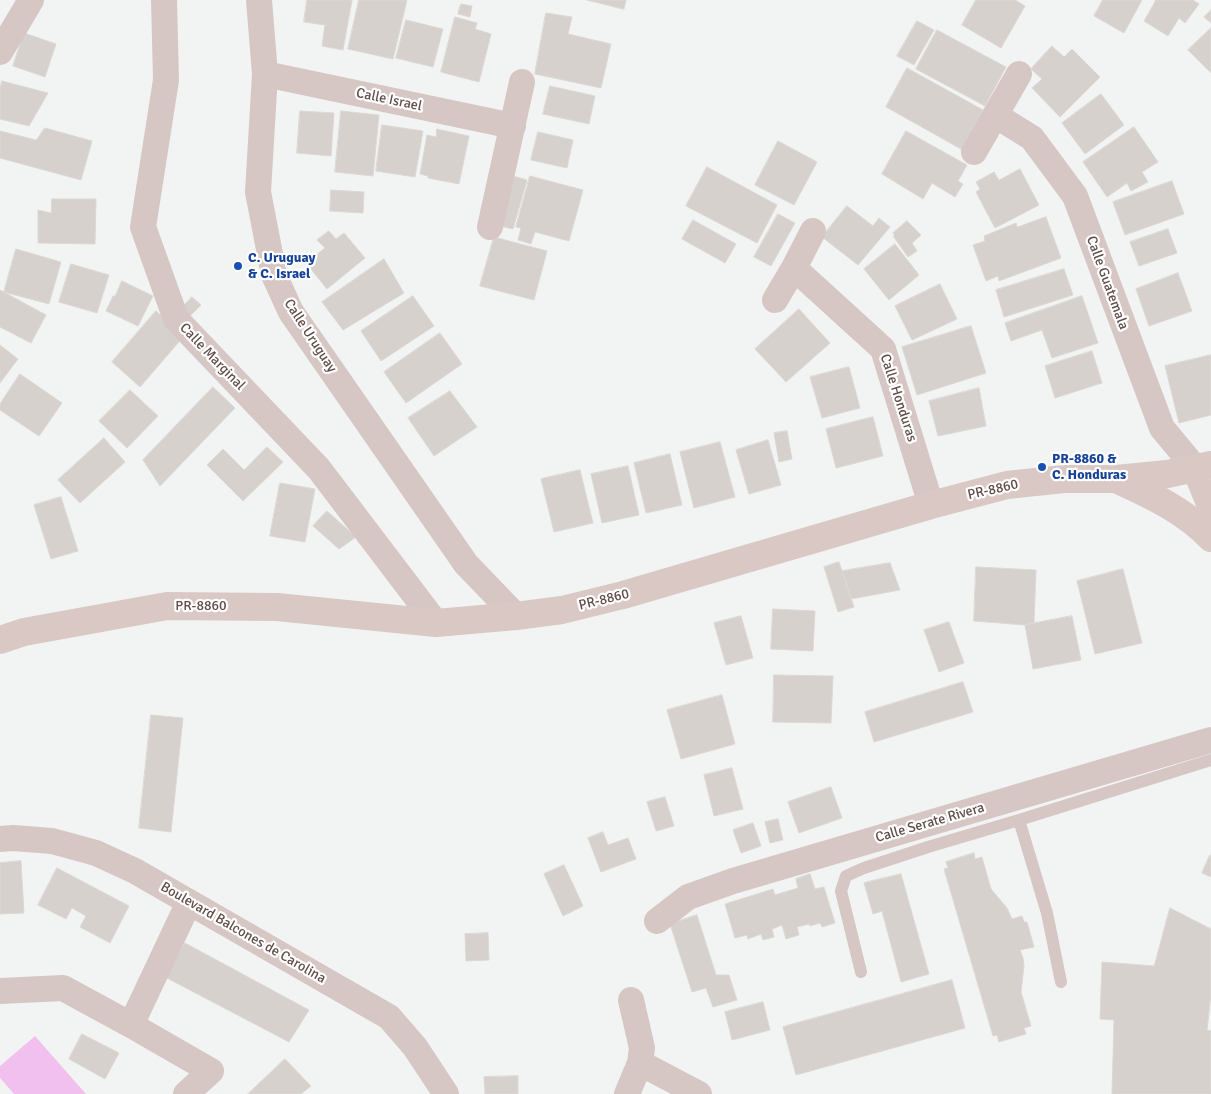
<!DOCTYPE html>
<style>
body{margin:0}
canvas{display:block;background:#f1f4f3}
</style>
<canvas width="1211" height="1094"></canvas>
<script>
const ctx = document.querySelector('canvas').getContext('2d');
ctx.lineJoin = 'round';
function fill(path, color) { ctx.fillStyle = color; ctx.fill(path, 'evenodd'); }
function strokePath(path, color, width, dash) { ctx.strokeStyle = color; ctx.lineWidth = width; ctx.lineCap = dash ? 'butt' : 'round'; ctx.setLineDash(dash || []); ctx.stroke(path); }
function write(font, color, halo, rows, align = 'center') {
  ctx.font = font + ' Signika,sans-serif'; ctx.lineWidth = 4.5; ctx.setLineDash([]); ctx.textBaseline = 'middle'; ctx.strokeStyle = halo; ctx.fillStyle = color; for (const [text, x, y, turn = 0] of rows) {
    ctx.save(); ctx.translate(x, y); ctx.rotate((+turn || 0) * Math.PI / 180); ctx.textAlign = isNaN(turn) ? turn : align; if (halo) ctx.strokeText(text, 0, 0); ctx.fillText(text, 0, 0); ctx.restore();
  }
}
fill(new Path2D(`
 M35,1036L86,1094H14L0,1078V1066Z`), '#f1c0ee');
const building = new Path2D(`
 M307,0H352L343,50L322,46L325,25L304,22Z
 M359,0H407L393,59L348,49Z
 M587,0H626L624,9Z
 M976,0H1015L1025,6L1001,48L962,25Z
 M1103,0H1142L1124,33L1094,16Z
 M1155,0H1193L1199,4L1185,23L1179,18L1168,36L1144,21L1156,0Z
 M461,4L472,6L470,17L458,14Z
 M1211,10V23L1204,17Z
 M546,13L572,17L568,34L611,44L601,88L535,74Z
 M455,17L477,23L475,29L491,34L479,82L441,72Z
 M406,20L443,29L433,67L396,58Z
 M917,21L934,30L914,65L897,56Z
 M1211,28V73L1188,50Z
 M937,30L1006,67L985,106L916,69Z
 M24,33L56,44L45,77L13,66Z
 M1052,46L1064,57L1072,49L1100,77L1060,117L1032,88L1042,79L1031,69Z
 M907,68L983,110L961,149L886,107Z
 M2,81L48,93L29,126L0,119V89Z
 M550,86L595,96L589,124L543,114Z
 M1101,94L1124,125L1085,154L1062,123Z
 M300,111L334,113L331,156L297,153Z
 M341,111L379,115L373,176L335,172Z
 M382,125L423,131L415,177L376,171Z
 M1134,127L1158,162L1142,172L1148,182L1131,191L1127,183L1107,197L1083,162Z
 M45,128L92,141L81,180L0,158V131L36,140Z
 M437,129L469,136L459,184L428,178V176L420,174L427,135L436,137Z
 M906,131L967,165L958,181L963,184L955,197L932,183L923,199L882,174Z
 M538,132L573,140L567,168L531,160Z
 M778,141L817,162L794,205L755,185Z
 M707,167L777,205L757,243L686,206Z
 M1020,169L1039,205L995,228L976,192L980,189L976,182L994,172L999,180Z
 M510,175L527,180L513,229L496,225Z
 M530,176L583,190L569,241L535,232L531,244L518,240L521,228L516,227Z
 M1172,181L1184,214L1125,235L1113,202Z
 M331,190L364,192L363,213L330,211Z
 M52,199H96L95,244L38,243V210L51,213Z
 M847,206L873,226L879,218L890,227L858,265L822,237Z
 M778,214L795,223L771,266L754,257Z
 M1046,217L1061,258L999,281L998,276L986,281L973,245L985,241L984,236L1016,223L1017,227Z
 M693,220L736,244L725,263L682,239Z
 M907,221L921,235L912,243L917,251L908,257L893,236L895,235L893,233Z
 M1168,229L1177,253L1139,266L1130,242Z
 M329,231L336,239L344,233L365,258L327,289L306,263L325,248L317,240Z
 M494,237L547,251L534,300L480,286Z
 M895,244L919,275L889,300L864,269Z
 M16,249L61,262L49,304L4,292Z
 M384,259L404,293L343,330L322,302Z
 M71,264L109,275L97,313L59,302Z
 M1064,269L1073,295L1004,317L996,290Z
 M1178,273L1192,311L1149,326L1136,289Z
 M122,281L153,296L138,326L106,311L113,296H115Z
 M940,284L957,319L912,340L895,306Z
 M0,290L46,315L31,343L0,327Z
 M413,296L434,326L381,361L361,331Z
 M1082,296L1098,343L1052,358L1042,330L1011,341L1005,323Z
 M192,297L201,305L189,317L181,309Z
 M799,309L830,343L786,382L755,349Z
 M156,311L184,336L140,387L112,362Z
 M971,326L986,373L917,395L902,347Z
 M440,333L462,364L406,403L384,372Z
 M0,345L18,359L0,383Z
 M1092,351L1102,383L1055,398L1045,366Z
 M1211,355V415L1179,423L1165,366Z
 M849,367L860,408L822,418L810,377Z
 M20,374L62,403L39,436L0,410V404Z
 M213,387L235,408L160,486L143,460Z
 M979,388L986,426L938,436L929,401Z
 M130,390L158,416L127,448L99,421Z
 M450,391L477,427L434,456L408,418Z
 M873,417L883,456L836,468L826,429Z
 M787,431L792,459L779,462L774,433Z
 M104,438L125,462L80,503L58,480Z
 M768,440L781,485L749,494L736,450Z
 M720,442L735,497L694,508L680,452Z
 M267,447L283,462L243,501L207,465L223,449L244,470Z
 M670,454L682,505L646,513L634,463Z
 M628,466L639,515L602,523L591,474Z
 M580,470L593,523L554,532L541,479Z
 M280,483L315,489L305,542L270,536Z
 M61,497L78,551L51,559L34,505Z
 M327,511L356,537L339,549L313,526Z
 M839,562L854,607L838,612L824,567Z
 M890,563L900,590L851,599L842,571Z
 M976,567L1036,570L1034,623L1025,625L974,621Z
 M1123,569L1142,643L1095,654L1077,581Z
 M773,609L815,611L813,651L771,649Z
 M741,616L753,658L726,665L714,623Z
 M1072,616L1081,660L1033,669L1025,625Z
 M949,622L964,663L939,672L924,630Z
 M774,675L833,676L831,723L773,722Z
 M963,682L973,712L874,742L865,712Z
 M722,695L735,744L681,759L667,710Z
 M151,715L183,718L171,832L139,828Z
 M732,768L743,809L714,816L704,775Z
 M831,787L842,818L799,833L788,802Z
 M665,797L674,826L656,831L647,802Z
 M778,819L783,840L770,843L765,822Z
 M753,823L761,846L741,853L733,830Z
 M603,832L608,845L628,838L636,859L601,872L588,838Z
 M974,853L975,859L982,857L991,889L1007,908L1012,919L1022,916L1024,922H1027L1034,947L1020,950L1023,958L1024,966L1021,992L1031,1026L1024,1028L1026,1034L999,1042L997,1035L993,1036L944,869L948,868L946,862Z
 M1210,855L1211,856V877L1202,873Z
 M21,861L24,913L0,914V863Z
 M564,865L583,906L563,916L544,874Z
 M57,868L129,906L110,943L80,927L86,916L72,908L66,919L38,905Z
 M810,874L815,889L824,887L835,923L822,927L820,923L810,926L809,924L797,927L799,935L786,939L782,925L772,929L774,937L763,940L761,934L748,939L747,935L735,938L725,904L773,889L775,895L798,888L796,879Z
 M901,874L929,974L901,982L882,911L873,914L864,883Z
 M1170,908L1211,929V995L1207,1030L1211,1031V1094H1112L1114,1020L1100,1019L1102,962L1154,966Z
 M697,915L716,975H729L737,1000L713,1007L706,988L692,992L670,924Z
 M488,933L489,960L466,961L465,934Z
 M185,943L309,1010L289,1042L165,977Z
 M952,980L965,1028L796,1075L783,1027Z
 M763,1002L770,1030L732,1040L725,1012Z
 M82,1034L119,1053L105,1079L69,1059Z
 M285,1059L311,1086L301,1094H248Z
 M518,1076V1094H485L484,1077Z`);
fill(building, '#d6d1cd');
strokePath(building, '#ddd8d5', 1);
strokePath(new Path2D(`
 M1019,820L1047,913L1061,982
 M861,972L841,891L846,876L864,868L928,847L1019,820L1211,760`), '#d6c7c5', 12);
strokePath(new Path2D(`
 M164,0L166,80L143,227L176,319L319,469L436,623
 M259,0L265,74L258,192L274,275L291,312L466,564L516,616
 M0,52L31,0
 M265,74L513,126
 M995,115L1032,138L1075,196L1162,428L1196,469
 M974,152L1019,74
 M490,227L522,82
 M794,268L883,349L931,505
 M775,300L794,268L813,231
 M0,839L13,838L52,841L96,853L135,871L389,1017L415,1047L446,1094
 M657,921L688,897L733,881L1211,740
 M0,991L63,988L131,1025
 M631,1000L642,1048L640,1063
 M186,1094L211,1071L131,1025L189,902
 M627,1094L640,1063L699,1094`), '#d6c7c5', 26);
strokePath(new Path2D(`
 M1196,469L1211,506
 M1118,480C1151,495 1185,511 1211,538
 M0,640L24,632L167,606L277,607L436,623L516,616L562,610L623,595L931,505L1007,485L1064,479H1116L1167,474L1211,465`), '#dac8c4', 28);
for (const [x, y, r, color] of [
 [238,266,5,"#1a4fb4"],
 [1042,467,5,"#1a4fb4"]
]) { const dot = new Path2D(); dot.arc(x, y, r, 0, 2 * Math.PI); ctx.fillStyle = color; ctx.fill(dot); strokePath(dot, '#fff', 2); }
write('14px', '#604c48', '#fff', [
 ["Calle Israel",389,100,12],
 ["Calle Guatemala",1107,283,70],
 ["Calle Uruguay",310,336,57],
 ["Calle Marginal",212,357,46],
 ["Calle Honduras",898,398,72],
 ["PR-8860",993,490,-13],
 ["PR-8860",604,600,-14],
 ["PR-8860",201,606],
 ["Calle Serate Rivera",930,823,-16],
 ["Boulevard Balcones de Carolina",243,933,30]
]);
write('bold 14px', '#164399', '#fff', [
 ["C. Uruguay",248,258],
 ["& C. Israel",248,274],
 ["PR-8860 &",1052,459],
 ["C. Honduras",1052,475]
], 'left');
</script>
